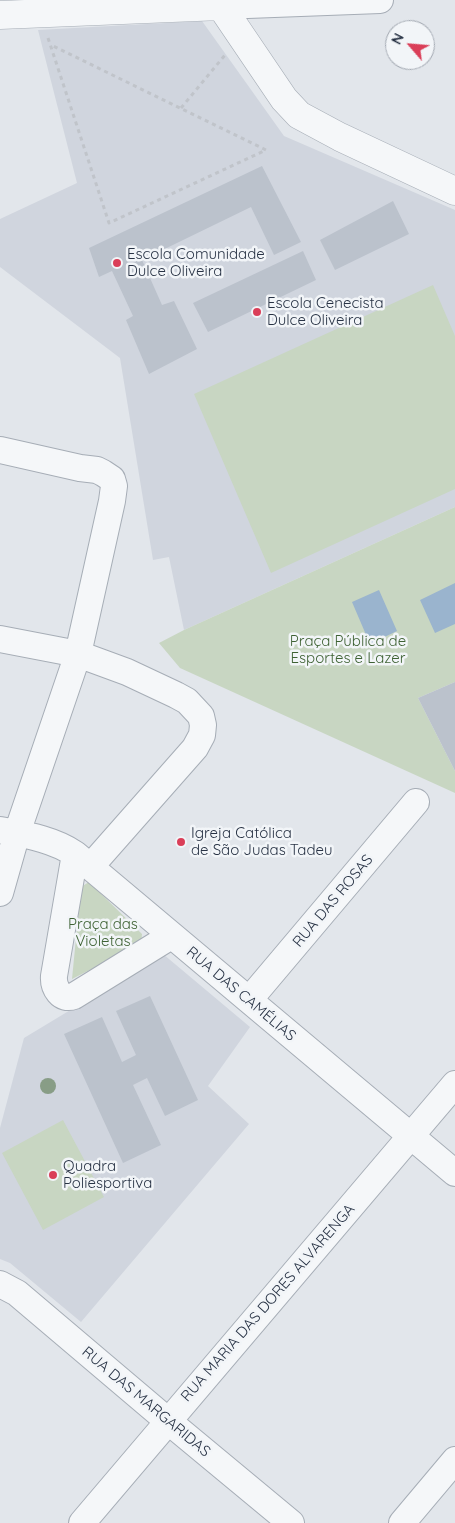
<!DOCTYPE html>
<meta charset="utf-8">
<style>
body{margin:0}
#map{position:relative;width:455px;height:1523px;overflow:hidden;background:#e2e6eb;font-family:Quicksand,sans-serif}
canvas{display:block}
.north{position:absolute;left:385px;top:20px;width:50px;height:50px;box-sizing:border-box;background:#f2f5f8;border:1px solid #a1a7b0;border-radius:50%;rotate:297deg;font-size:14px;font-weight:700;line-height:20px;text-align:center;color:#283345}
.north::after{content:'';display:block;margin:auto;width:18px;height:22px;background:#da3e58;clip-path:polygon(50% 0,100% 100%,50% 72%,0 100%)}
</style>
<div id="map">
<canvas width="455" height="1523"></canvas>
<div class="north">N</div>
</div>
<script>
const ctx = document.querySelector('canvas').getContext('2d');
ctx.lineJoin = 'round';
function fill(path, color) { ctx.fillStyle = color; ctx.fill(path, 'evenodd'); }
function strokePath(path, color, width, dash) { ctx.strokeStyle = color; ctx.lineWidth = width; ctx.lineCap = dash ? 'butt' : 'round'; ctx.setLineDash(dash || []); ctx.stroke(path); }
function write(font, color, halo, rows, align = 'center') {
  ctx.font = font + ' Quicksand,sans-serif'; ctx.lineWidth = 5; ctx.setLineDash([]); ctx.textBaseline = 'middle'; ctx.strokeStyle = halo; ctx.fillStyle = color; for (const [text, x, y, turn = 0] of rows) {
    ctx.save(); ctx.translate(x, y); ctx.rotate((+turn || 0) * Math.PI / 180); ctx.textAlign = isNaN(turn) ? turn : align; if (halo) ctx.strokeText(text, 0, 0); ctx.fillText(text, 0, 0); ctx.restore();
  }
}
fill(new Path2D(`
 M202,21L284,136L455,210V507L184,630L169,557L153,560L120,358L0,267V219L77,183L38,30Z
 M163,954L250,1027L208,1086L249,1124L81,1322L10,1263L0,1259V1128L24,1038Z`), '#d0d5de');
fill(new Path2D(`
 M433,285L455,336V489L271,573L194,394Z
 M455,507V682L418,698L455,771V793L180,668L159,643L184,630Z
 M89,882L142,934L141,944L72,979L81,887Z
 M63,1120L104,1197L43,1230L2,1153Z`), '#c8d6c2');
fill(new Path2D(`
 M455,583V624L435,633L420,600Z
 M379,590L397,631L370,644L352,602Z`), '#9ab4ce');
fill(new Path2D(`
 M262,166L301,242L274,255L251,207L142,260L162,305L174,301L197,349L149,374L126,320L133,316L112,271L99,277L89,248Z
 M393,201L409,234L335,270L320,240Z
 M303,251L316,280L208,332L193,303Z
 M455,682V771L418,698Z
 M150,996L198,1100L165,1116L147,1078L133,1085L161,1145L123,1163L64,1034L102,1017L122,1062L136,1055L116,1011Z`), '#bbc2cc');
const minor = new Path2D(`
 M217,0L221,6L380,0
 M0,450L80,468L97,470L103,473L112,479L114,486L112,501L78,654L17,833L0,893
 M0,639L78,654L127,672L176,695L187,701L201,716L203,725L202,735L195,748L91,866
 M0,830C26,835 53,839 75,854L455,1173
 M75,854L54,976C53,988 61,1001 74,996L171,936
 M249,1000L416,802
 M0,1284L17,1293L168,1421L291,1523
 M82,1523L455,1084
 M402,1523L455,1460`);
const tertiary = new Path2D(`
 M0,15L221,6L284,99L299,115L340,137L455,191`);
strokePath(minor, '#a6adb6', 28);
strokePath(tertiary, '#a6adb6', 29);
strokePath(new Path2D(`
 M48,38L109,223L266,150L51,45
 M181,108L225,55`), '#c0c4ca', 3, [4, 4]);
strokePath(minor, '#f5f7f9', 26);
strokePath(tertiary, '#f5f7f9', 28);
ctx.fillStyle = '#889d86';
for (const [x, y] of [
 [48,1086]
]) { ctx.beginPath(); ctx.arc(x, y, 8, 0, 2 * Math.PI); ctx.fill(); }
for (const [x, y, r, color] of [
 [117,263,5,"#da3e58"],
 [257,312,5,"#da3e58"],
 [181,842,5,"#da3e58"],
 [53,1175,5,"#da3e58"]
]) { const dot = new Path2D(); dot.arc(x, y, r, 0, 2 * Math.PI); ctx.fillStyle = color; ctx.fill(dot); strokePath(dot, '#f2f5f8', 2); }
write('15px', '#283345', '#f2f5f8', [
 ["Escola Comunidade",127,254],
 ["Dulce Oliveira",127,271],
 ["Escola Cenecista",267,303],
 ["Dulce Oliveira",267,320],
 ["Igreja Católica",191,833],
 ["de São Judas Tadeu",191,850],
 ["Quadra",63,1166],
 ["Poliesportiva",63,1183]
], 'left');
write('15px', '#3e6234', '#f2f5f8', [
 ["Praça Pública de",348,641],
 ["Esportes e Lazer",348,658],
 ["Praça das",103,924],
 ["Violetas",103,941]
]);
write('15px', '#283345', '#f2f5f8', [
 ["RUA DAS ROSAS",333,901,-50],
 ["RUA DAS CAMÉLIAS",241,994,40],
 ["RUA MARIA DAS DORES ALVARENGA",268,1303,-49],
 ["RUA DAS MARGARIDAS",146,1402,40]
]);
</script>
